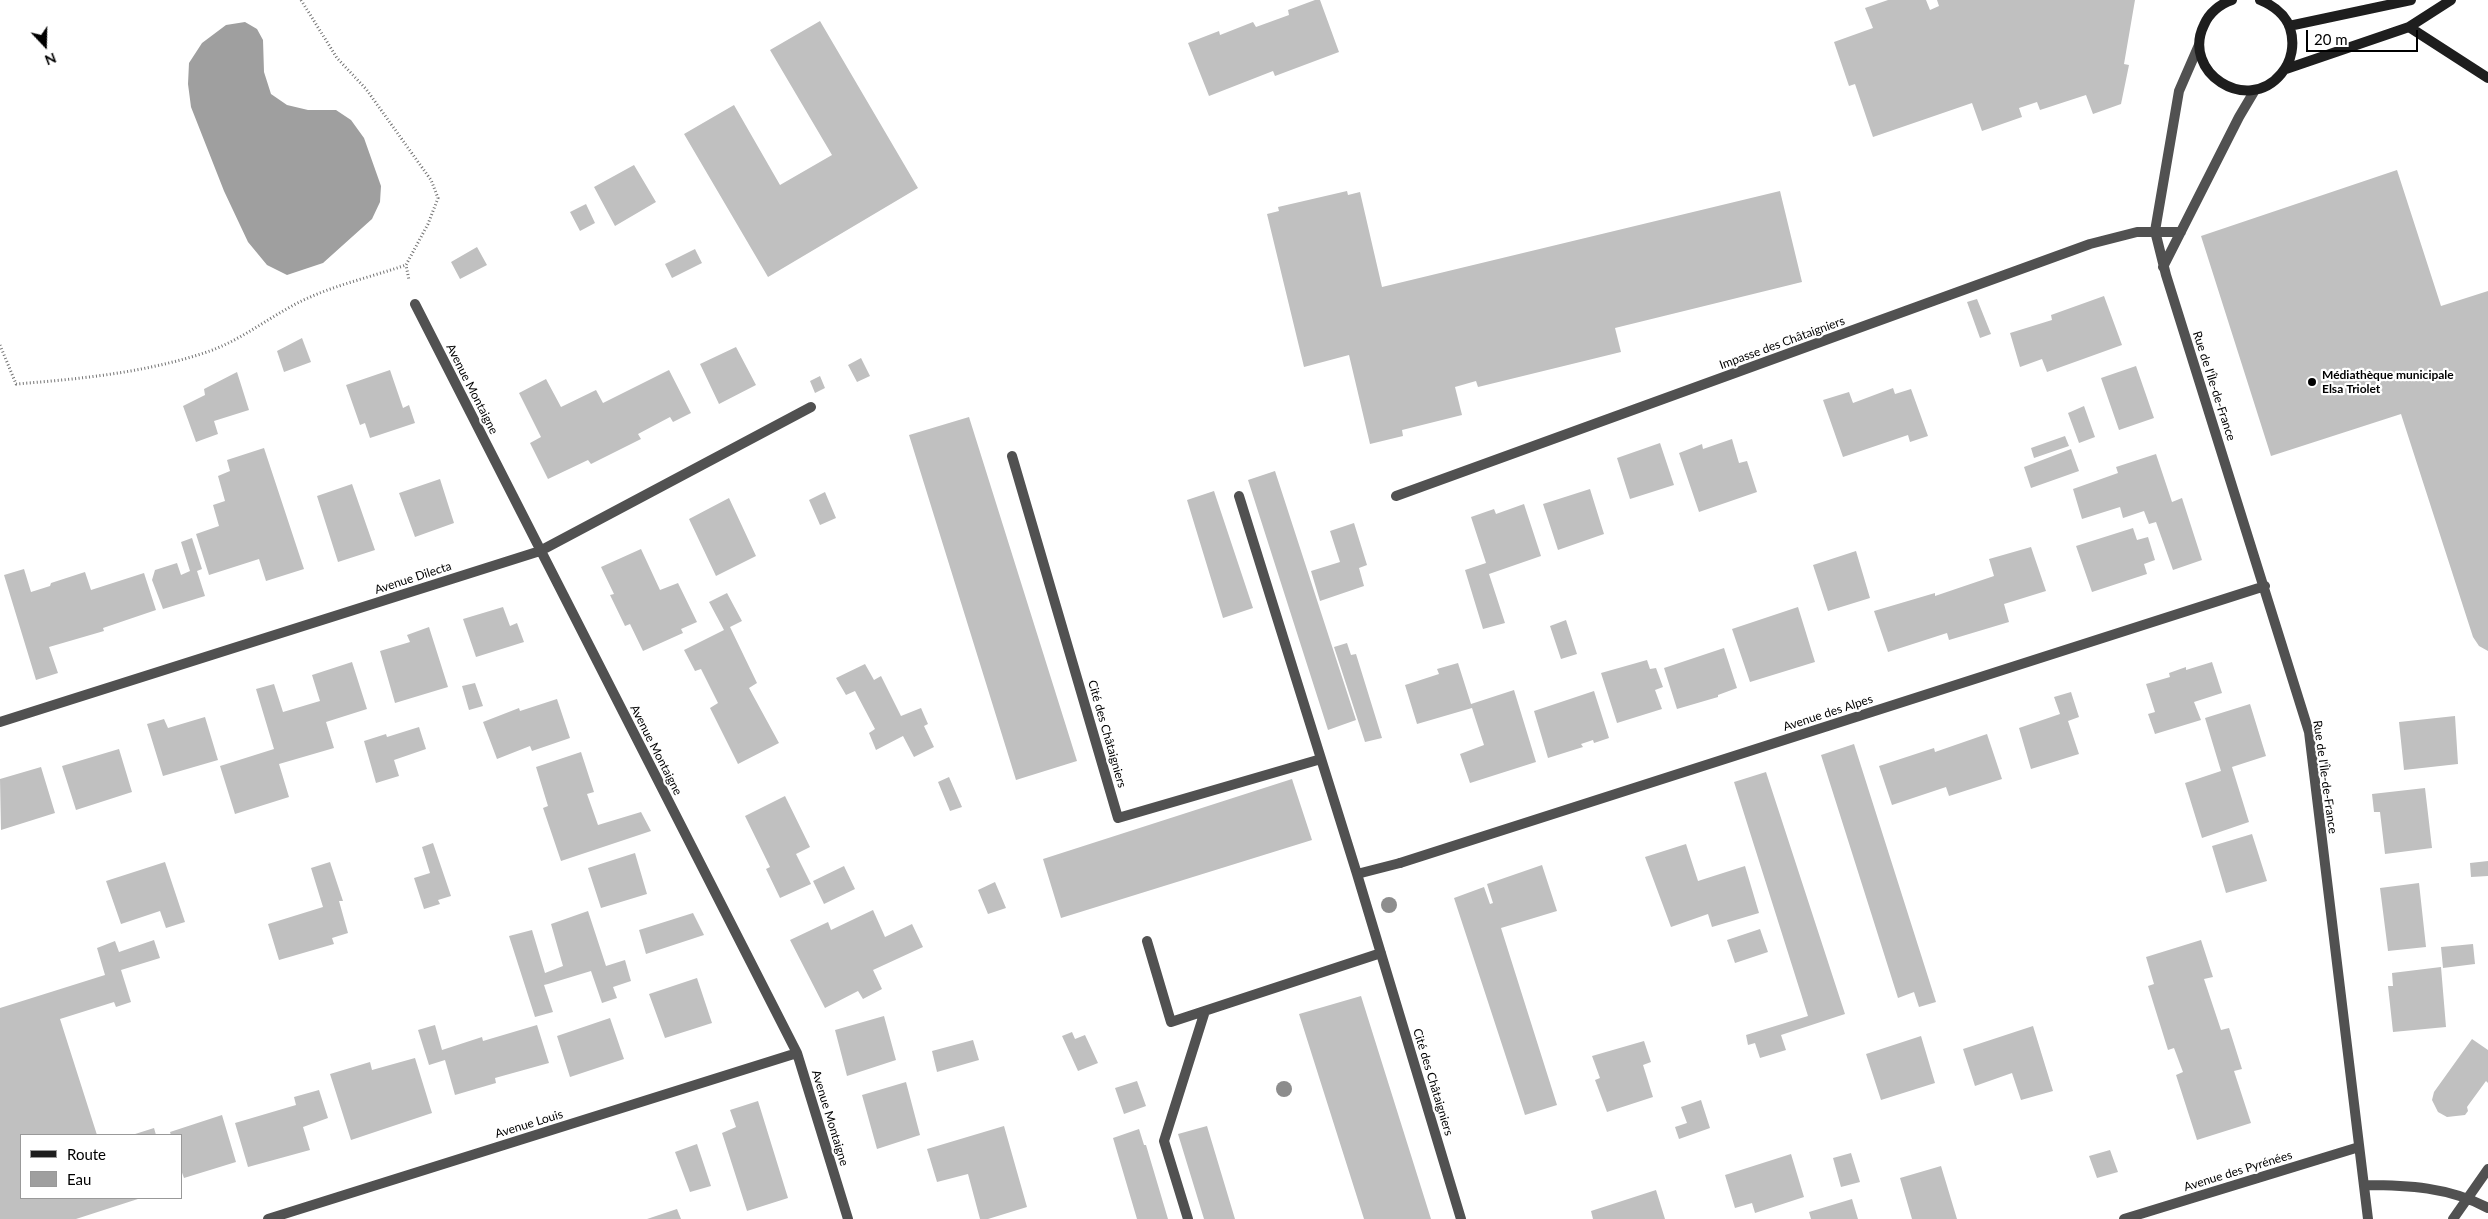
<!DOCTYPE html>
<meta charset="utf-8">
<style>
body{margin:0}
#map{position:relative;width:2488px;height:1219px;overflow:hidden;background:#fff;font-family:Lato,sans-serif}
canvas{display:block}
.legend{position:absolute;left:20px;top:1134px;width:162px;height:65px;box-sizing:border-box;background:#fff;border:1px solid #999;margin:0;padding:6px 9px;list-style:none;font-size:15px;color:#000}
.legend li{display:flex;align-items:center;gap:10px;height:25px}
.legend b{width:25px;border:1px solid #999}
.north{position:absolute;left:20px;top:20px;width:50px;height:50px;-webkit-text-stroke:4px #fff;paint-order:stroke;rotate:159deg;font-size:14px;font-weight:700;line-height:20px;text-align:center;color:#000}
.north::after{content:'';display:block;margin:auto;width:18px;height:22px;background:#000;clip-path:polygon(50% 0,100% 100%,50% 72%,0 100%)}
.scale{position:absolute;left:2306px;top:30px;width:112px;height:22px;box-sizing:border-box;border:2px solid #000;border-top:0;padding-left:6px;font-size:15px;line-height:18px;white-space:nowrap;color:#000;-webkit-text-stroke:4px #fff;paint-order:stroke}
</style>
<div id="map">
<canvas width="2488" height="1219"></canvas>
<ul class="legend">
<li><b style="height:6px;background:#1e1e1e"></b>Route</li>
<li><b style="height:14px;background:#9f9f9f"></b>Eau</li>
</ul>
<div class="north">N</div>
<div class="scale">20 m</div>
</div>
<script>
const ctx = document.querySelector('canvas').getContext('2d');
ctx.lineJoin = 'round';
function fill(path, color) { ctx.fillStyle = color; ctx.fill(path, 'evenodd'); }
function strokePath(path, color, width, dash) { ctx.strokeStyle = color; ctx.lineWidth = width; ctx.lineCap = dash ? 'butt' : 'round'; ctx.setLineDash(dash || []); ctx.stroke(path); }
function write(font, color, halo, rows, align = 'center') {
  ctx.font = font + ' Lato,sans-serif'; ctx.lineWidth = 4.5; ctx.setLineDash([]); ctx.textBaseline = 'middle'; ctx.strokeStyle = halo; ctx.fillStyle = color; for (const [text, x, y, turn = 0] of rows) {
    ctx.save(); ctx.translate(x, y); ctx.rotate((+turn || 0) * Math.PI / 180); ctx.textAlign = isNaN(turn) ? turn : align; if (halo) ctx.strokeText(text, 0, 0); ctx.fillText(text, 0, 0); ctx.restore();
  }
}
fill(new Path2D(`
 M245,22L257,29L263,40L264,72L271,94L287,105L308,110H336L351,120L364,138L381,186L380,202L372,219L323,263L287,275L267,265L248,242L224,191L191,107L188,84L189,63L202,43L226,25Z`), '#9f9f9f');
fill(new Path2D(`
 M1315,0H1320L1339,52L1275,76L1273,71L1209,96L1188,43L1219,31L1220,35L1253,22L1256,27L1289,15L1288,10Z
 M1888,0H1926L1930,10L1939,6L1937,0H2135L2124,64L2129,65L2121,104L2093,114L2086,95L2040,110L2037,102L2019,108L2022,117L1982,131L1972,103L1873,137L1855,84L1849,86L1834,42L1873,28L1865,8Z
 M820,21L918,188L768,277L684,134L734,105L780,185L832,155L770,50Z
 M634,165L656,202L615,226L594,187Z
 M2397,170L2441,306L2488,291V651L2479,646L2473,637L2401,414L2271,456L2201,236Z
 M1347,191L1348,195L1360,192L1382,287L1780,191L1802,282L1615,328L1621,352L1478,387L1476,381L1455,387L1462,415L1402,430L1403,436L1370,444L1349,355L1304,367L1267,214L1279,211L1278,207Z
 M586,204L595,223L580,231L570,212Z
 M477,247L487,265L460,279L451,262Z
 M695,249L702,263L672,278L665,264Z
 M2104,296L2122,345L2047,372L2042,359L2020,367L2010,333L2052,320L2051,315Z
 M1977,299L1991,334L1980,338L1967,302Z
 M302,338L311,362L284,372L277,351Z
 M736,347L756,385L719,404L700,364Z
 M861,358L870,376L857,382L848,365Z
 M2136,366L2154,418L2119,430L2101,378Z
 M390,370L403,408L409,405L415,423L370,438L365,423L360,425L346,385Z
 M669,370L691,413L673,422L670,417L638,434L641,439L591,464L588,460L548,479L530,443L541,437L519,393L546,379L561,407L596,390L603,403Z
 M237,372L249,410L214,421L218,434L196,442L183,406L205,395L204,389Z
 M820,376L825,388L815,393L810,381Z
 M1893,388L1895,394L1911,389L1928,436L1910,442L1908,435L1843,457L1823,400L1849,392L1853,403Z
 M2084,406L2095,437L2079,443L2068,413Z
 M969,417L1077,761L1016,780L909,435Z
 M2065,436L2069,446L2034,458L2031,448Z
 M1732,439L1739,463L1747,461L1757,492L1699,512L1679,453L1702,444L1703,449Z
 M1660,443L1674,485L1630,499L1617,458Z
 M264,448L304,569L266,581L259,559L209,575L196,534L219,526L213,505L225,501L218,476L230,471L227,460Z
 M2071,449L2079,471L2031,488L2024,467Z
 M2156,454L2172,502L2182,498L2202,560L2173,570L2156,522L2149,524L2144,511L2123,518L2120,507L2082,519L2073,489L2118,473L2116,467Z
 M1275,471L1356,720L1328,730L1248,480Z
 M440,479L454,523L415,537L399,493Z
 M352,484L375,550L338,562L317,496Z
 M1590,489L1604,534L1558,550L1543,504Z
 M1214,491L1253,608L1223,618L1187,500Z
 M825,492L836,518L820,525L809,500Z
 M729,498L756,556L716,576L689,519Z
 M1524,504L1541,556L1489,574L1505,623L1483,629L1465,570L1486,563L1471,517L1494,509L1496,514Z
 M1354,523L1367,565L1359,568L1364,586L1320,601L1311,571L1340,562L1330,531Z
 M2133,528L2137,540L2148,537L2155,560L2144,564L2147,574L2092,592L2076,546Z
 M192,538L202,569L197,571L205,596L163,609L152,580L155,570L177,563L181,575L190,571L181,542Z
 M2031,547L2046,591L2004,604L2009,622L1949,640L1947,633L1888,652L1874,611L1935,593V596L1994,576L1989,559Z
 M641,549L660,590L678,583L697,622L681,629L683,633L643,651L630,624L625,626L610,595L614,594L601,567Z
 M1856,551L1870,598L1828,611L1813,565Z
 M24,569L31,592L50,586L51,583L85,572L91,590L144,573L156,610L103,628L104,631L49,647L58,673L36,680L4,575Z
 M727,593L742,621L730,627L757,683L749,688L779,743L738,764L710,708L718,703L701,669L695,671L684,650L724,630L709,602Z
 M503,607L510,626L517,623L524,642L476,657L463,619Z
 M1798,607L1815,662L1750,682L1732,629Z
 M1566,620L1577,654L1561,659L1550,626Z
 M429,627L448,687L395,703L380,651L410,642L407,635Z
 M1347,643L1351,655L1356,654L1382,738L1365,742L1334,647Z
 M1724,648L1737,688L1718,695V697L1677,709L1664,668Z
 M1647,660L1650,669L1656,668L1663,687L1655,690L1662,709L1617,723L1601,673Z
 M352,662L367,709L326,722L334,748L279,764L289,797L235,814L220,766L274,749L256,689L274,684L283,712L320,701L312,675Z
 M2212,662L2222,693L2194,702L2201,720L2155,734L2148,714L2155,712L2146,684L2170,677L2169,673L2186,667V670Z
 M1458,663L1471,704L1514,690L1536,762L1470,783L1460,754L1484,745L1472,708L1417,724L1405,685L1439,674L1437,669Z
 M865,664L874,680L881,676L901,716L921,708L928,724L924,726L934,747L914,757L903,736L876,750L869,733L875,729L855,691L846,695L836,678Z
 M475,683L483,706L469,710L462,686Z
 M1594,691L1609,738L1594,743L1593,740L1581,744L1583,747L1548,758L1534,711Z
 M2071,692L2079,717L2068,721L2079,754L2031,769L2019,728L2060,714L2054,697Z
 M557,699L570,738L532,751L530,746L497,759L483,722L519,708L520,711Z
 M2250,704L2266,756L2232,767L2249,822L2202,838L2185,783L2221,771L2205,718Z
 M2455,716L2458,764L2404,770L2399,722Z
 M205,717L218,760L163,776L147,724L164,719L168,728Z
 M419,727L426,749L394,760L399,776L376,783L364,741L386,734L387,737Z
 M1987,734L2002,779L1949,796L1946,787L1892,805L1879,766L1934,748L1935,752Z
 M1854,744L1936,1002L1919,1007L1914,992L1898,998L1821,755Z
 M119,749L132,792L76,810L62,766Z
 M581,752L594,792L587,794L598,825L641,812L651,831L561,861L543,808L548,806L536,767Z
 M41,767L55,813L1,830L0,779Z
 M1766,772L1845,1014L1781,1035L1786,1050L1760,1058L1755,1043L1748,1045L1746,1035L1808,1016L1734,782Z
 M949,777L962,807L950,811L938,782Z
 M1292,779L1312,840L1061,918L1043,859Z
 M2425,788L2432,848L2385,854L2380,812H2374L2372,794Z
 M785,796L810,847L796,854L811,884L780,898L766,869L770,867L745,816Z
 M2252,834L2267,881L2226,893L2212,846Z
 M433,843L451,896L438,900L440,904L424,909L414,878L430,873L422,847Z
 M1686,844L1698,881L1745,866L1759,913L1712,927L1708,914L1671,927L1645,857Z
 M635,853L647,894L601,908L588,868Z
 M2488,861V876L2471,877L2470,863Z
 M165,862L185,922L166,928L160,911L121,924L106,881Z
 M330,862L343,901H339L348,933L332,938L334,944L279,960L268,924L323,907L311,868Z
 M1542,865L1557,911L1501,928L1557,1105L1525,1115L1454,898L1484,887L1490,904L1493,903L1487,884Z
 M844,866L855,889L824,904L813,881Z
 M995,882L1006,908L988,914L978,890Z
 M2419,883L2426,947L2388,951L2380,888Z
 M873,910L885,937L912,924L923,947L873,970L882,989L863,999L858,991L825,1008L790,940L828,922L831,930Z
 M588,911L606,966L625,960L631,981L613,987L617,998L602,1003L591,971L548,984L544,985L553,1012L535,1017L509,936L532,930L545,973L563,966L551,924Z
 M693,913L704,935L646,954L639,930Z
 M1760,929L1768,952L1735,963L1727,940Z
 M154,940L160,958L121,970L131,1002L116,1007L114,1002L60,1019L97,1135H21V1198H141L76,1219H0V1008L105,975L97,948L115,941L119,952Z
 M2201,940L2213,977L2204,979L2221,1030L2229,1028L2242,1069L2234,1071L2251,1123L2197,1140L2176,1075L2183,1072L2174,1048L2168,1050L2148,986L2154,984L2146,957Z
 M2473,944L2475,964L2443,968L2441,947Z
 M2441,967L2446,1027L2393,1032L2388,986H2393L2392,973Z
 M697,978L712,1023L665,1038L649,994Z
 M1361,996L1431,1219H1364L1299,1014Z
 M884,1016L896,1060L847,1076L835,1030Z
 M610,1018L624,1059L570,1077L557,1036Z
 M435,1025L442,1050L482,1037L483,1041L537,1025L549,1063L495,1078L496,1083L455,1095L445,1060L429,1065L418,1030Z
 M2033,1026L2053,1091L2021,1100L2012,1073L1975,1086L1963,1049Z
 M1072,1032L1075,1039L1085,1035L1098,1063L1078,1071L1062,1036Z
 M1921,1036L1935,1083L1881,1100L1866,1054Z
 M2472,1039L2488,1050V1083L2486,1081L2467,1107L2468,1111L2465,1115L2447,1117L2438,1112L2432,1100L2434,1092Z
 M973,1040L979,1060L937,1072L932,1051Z
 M1644,1041L1651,1062L1643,1065L1653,1097L1607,1112L1595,1080L1600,1078L1592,1056Z
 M415,1058L432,1113L351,1140L330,1074L370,1062L372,1070Z
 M1137,1081L1146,1106L1124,1114L1115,1088Z
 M906,1082L920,1135L877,1149L862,1095Z
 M319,1090L328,1118L303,1127L310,1150L248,1167L235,1123L296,1105L294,1097Z
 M1701,1100L1710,1128L1679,1139L1675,1127L1687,1123L1681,1107Z
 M758,1101L788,1198L747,1211L722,1133L736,1127L730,1110Z
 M222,1115L236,1162L184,1178L181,1170V1135H171L170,1132Z
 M1004,1126L1027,1207L988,1219H980L968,1174L937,1182L927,1149Z
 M1207,1126L1235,1219H1204L1178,1134Z
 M154,1128L156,1135H132Z
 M1139,1129L1144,1145H1146L1168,1219H1137L1113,1138Z
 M697,1144L711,1186L690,1192L675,1152Z
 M2110,1150L2118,1172L2097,1178L2089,1156Z
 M1851,1153L1860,1182L1841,1187L1833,1158Z
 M1791,1154L1804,1197L1755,1213L1752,1203L1735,1208L1725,1175Z
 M1941,1166L1957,1219H1912L1900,1178Z
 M1656,1190L1665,1219H1593L1591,1211Z
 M1852,1199L1858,1219H1811L1809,1212Z
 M677,1209L681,1219H647Z`), '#c0c0c0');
strokePath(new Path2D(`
 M301,0L337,58L366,89L431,180L438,198L428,224L406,265L409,280
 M0,345L16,384C79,379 143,373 204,353C242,341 272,314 308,298C339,284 374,276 406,265`), '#737373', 3, [1, 2.5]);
strokePath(new Path2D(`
 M1012,456L1118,818L1321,759
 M1239,496L1357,874
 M1400,863L1357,874L1461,1219
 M1147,941L1171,1022L1381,953
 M1188,1219L1164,1141L1205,1011`), '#515151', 10);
strokePath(new Path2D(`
 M2199,45L2179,91L2155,231L2166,275L2309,732L2368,1219
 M2163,267L2239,117L2255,90
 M415,304L797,1053L848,1219
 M1396,496L2090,244L2137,232H2181
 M0,722L540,551L811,407
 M1400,863L2265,586
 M2365,1185C2407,1185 2449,1187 2488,1208
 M268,1219L797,1053
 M2124,1219L2359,1147
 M2453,1219L2488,1169`), '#515151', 10);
strokePath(new Path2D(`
 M2232,0C2220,4 2209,13 2204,25C2181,72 2247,115 2281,74C2292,61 2295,44 2290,28C2285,14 2272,5 2260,0
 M2289,26L2411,0
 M2409,27L2488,78
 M2286,69L2409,27L2451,0`), '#1e1e1e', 10);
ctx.fillStyle = '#8d8d8d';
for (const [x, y] of [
 [1389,905],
 [1284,1089]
]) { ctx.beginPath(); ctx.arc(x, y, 8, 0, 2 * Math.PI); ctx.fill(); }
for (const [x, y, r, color] of [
 [2312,382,5,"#000"]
]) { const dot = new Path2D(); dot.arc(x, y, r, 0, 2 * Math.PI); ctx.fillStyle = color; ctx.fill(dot); strokePath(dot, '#fff', 2); }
write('12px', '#000', '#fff', [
 ["Impasse des Châtaigniers",1782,343,-20],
 ["Rue de l'Île-de-France",2214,386,72],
 ["Avenue Montaigne",472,389,63],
 ["Avenue Dilecta",413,578,-18],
 ["Avenue des Alpes",1828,713,-18],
 ["Cité des Châtaigniers",1107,734,74],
 ["Avenue Montaigne",656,750,63],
 ["Rue de l'Île-de-France",2325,777,82],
 ["Cité des Châtaigniers",1433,1082,73],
 ["Avenue Montaigne",830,1118,73],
 ["Avenue Louis",529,1124,-17],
 ["Avenue des Pyrénées",2238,1171,-17]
]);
write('bold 12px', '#000', '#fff', [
 ["Médiathèque municipale",2322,375],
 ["Elsa Triolet",2322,389]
], 'left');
</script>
